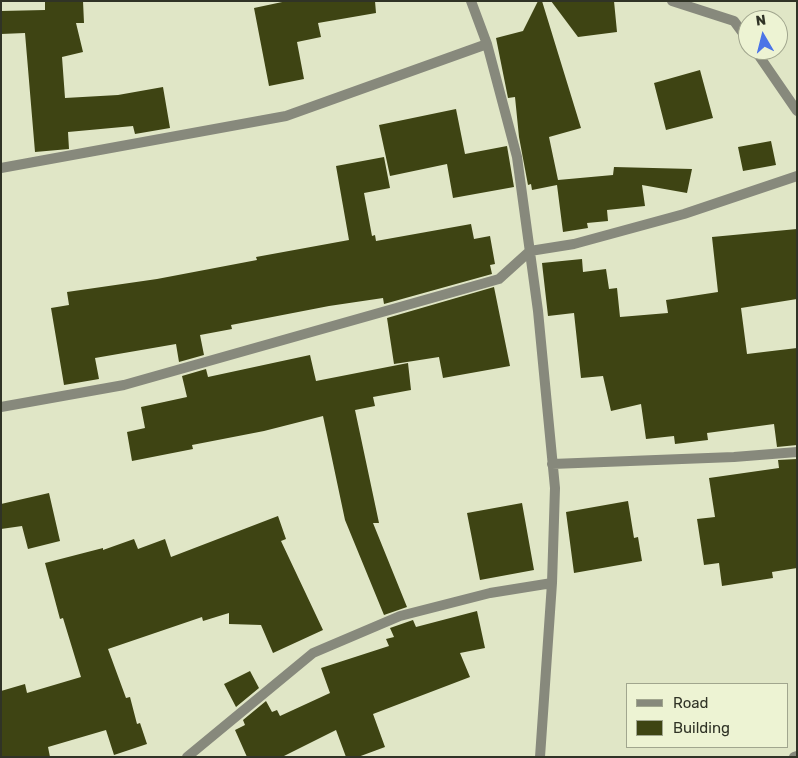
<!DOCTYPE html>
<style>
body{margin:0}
#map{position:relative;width:798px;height:758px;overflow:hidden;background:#e0e6c6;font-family:Rubik,sans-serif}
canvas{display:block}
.frame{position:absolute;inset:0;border:2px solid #303326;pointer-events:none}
.legend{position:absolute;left:626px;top:683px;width:162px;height:65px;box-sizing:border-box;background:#edf3d3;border:1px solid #a1a68e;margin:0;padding:6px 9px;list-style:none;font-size:15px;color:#303326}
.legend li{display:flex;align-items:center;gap:10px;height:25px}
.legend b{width:25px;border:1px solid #a1a68e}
.north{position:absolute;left:738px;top:10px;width:50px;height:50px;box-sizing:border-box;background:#edf3d3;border:1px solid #a1a68e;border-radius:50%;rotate:352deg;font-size:14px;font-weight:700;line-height:20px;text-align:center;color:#303326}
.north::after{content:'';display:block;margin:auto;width:18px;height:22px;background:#4b74e7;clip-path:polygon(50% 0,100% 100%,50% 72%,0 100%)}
</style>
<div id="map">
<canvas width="798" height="758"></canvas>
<div class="frame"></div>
<ul class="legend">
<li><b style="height:6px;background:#87897c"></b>Road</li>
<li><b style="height:14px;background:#3e4413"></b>Building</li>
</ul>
<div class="north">N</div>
</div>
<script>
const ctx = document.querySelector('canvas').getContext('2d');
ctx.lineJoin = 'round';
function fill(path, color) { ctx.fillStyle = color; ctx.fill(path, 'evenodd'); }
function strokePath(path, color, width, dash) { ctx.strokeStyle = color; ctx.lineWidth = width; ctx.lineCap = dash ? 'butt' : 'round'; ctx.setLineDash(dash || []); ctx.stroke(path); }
fill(new Path2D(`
 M83,1L84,23H76L83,52L62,57L65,98L118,95L163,87L170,128L135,134L133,126L68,132L69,149L35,152L25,33L1,34V11L45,10V2Z
 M287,1H375L376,13L318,23L321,37L297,42L304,79L269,86L254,8Z
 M538,1H542L581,128L549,137L558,180L613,175L614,167L692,169L687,193L642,185L645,206L607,210L608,221L587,223L588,228L563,232L557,185L532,190L531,184L528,185L519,137L515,97L508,98L496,38L523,31Z
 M551,1H614L617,32L578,37Z
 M700,70L713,118L666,130L654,83Z
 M456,109L465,154L507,146L514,187L453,198L447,164L390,176L379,125Z
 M771,141L776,165L743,171L738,147Z
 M384,157L390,188L364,193L372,236L375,235L376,241L471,224L474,239L490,236L495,264L490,265L492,274L384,304L383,298L329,306L231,325L232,329L200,335L204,355L179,362L176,344L95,358L99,379L64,385L51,308L69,305L67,292L157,279L257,260L256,257L349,240L336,166Z
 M797,229V299L741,308L747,354L797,348V445L777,447L774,424L707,433L708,440L675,444L674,436L646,439L641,404L611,411L603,376L581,378L574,313L548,316L542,263L582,259L583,272L606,269L609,289L617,288L620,317L668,313L666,300L718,292L712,237Z
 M494,287L510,366L443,378L439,357L394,364L387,318Z
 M310,355L316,381L408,363L411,390L373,397L375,406L355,410L379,523H373L407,607L384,615L345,520L323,416L264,431L192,445L193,449L132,461L127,432L145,428L141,407L187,397L182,376L206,369L208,377Z
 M797,459V568L772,572L773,578L722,586L719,563L704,565L697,519L715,517L709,478L779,468L778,460Z
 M49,493L60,541L28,549L22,526L1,529V504Z
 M628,501L634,538L638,537L642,561L574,573L566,512Z
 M522,503L534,570L480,580L467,513Z
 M278,516L286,539L281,541L323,630L273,653L261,625L229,624V613L203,621L202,617L108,649L126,698L130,697L137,724L140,723L147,744L114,755L106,730L48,747L50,757H1V691L25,684L27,693L81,677L63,618L60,619L45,563L103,548V550L134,539L138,549L165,539L171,557Z
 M477,611L485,648L460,653L470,677L373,714L385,747L358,757H346L336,730L282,757H247L235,730L245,725L243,720L266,701L272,712L277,710L280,716L330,693L321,668L389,646L386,639L394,637L390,628L413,620L416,627Z
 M250,671L259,688L236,707L224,684Z`), '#3e4413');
strokePath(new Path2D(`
 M471,1L487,44L517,157L538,311L555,488L552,583L540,757
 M672,1L734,21L748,40
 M755,50L797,111
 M1,168L286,116L487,44
 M1,407L124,385L499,279L530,251L574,244L684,214L797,176
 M552,464L734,457L797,452
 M187,757L313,653L400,616L490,593L552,583
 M794,757L797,756`), '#87897c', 10);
</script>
